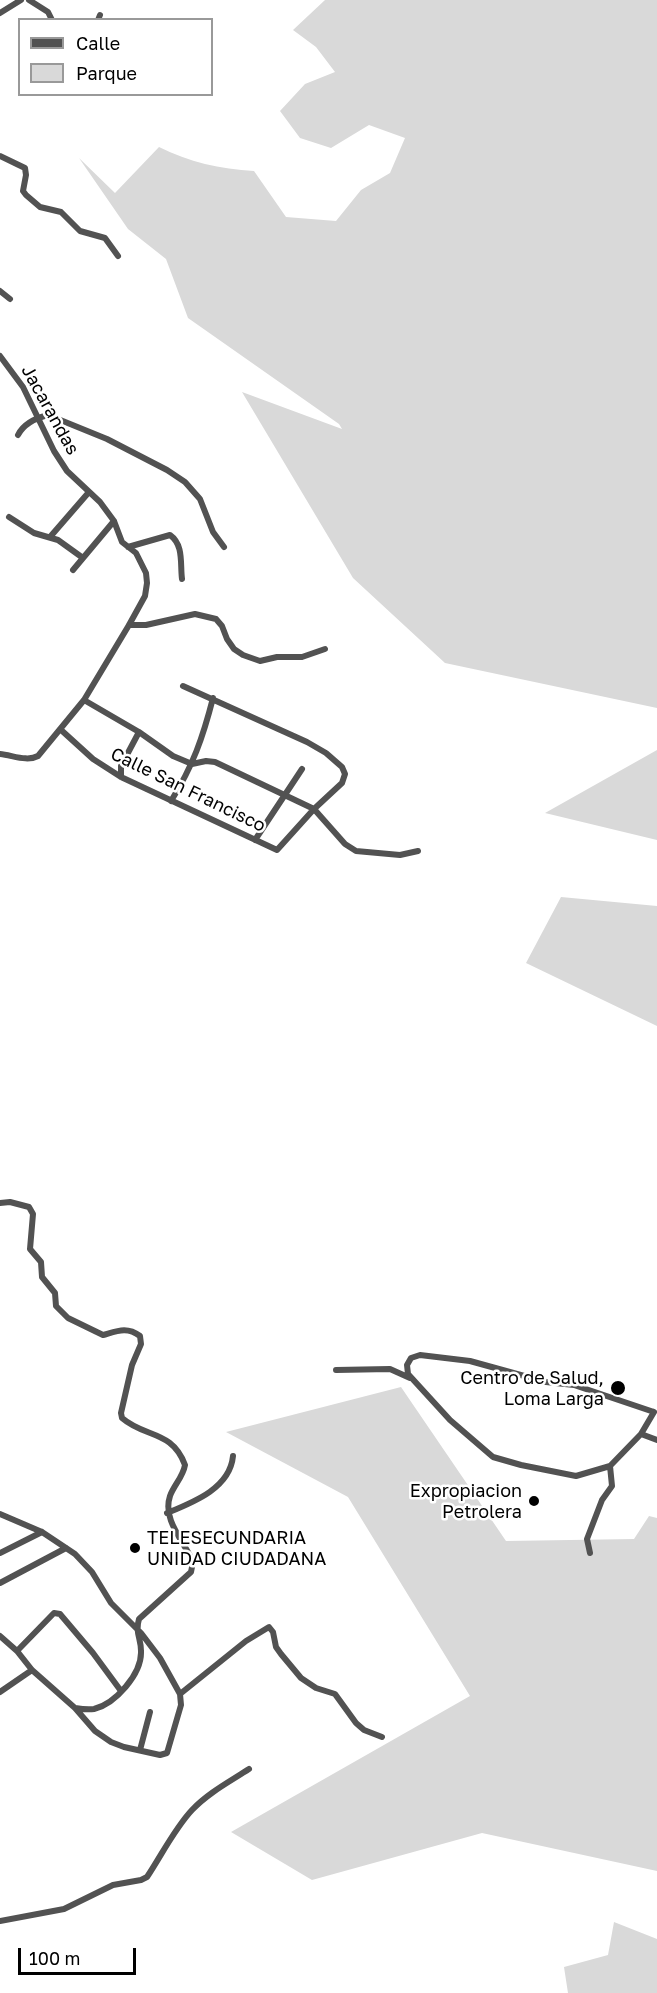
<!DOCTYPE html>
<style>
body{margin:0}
#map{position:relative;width:657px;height:1993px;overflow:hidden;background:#fff;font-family:"Golos Text",sans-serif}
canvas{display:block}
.legend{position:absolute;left:18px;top:18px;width:195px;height:78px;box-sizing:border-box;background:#fff;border:2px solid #999;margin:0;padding:8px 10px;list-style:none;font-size:18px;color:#000}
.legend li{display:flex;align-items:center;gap:12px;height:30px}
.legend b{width:30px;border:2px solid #999}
.scale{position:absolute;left:18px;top:1948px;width:118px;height:27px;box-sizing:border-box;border:3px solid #000;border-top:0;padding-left:8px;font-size:18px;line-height:21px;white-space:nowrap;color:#000;-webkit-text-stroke:4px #fff;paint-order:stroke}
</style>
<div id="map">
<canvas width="657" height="1993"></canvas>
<ul class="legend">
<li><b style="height:8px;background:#525252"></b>Calle</li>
<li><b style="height:16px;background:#d9d9d9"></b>Parque</li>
</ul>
<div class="scale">100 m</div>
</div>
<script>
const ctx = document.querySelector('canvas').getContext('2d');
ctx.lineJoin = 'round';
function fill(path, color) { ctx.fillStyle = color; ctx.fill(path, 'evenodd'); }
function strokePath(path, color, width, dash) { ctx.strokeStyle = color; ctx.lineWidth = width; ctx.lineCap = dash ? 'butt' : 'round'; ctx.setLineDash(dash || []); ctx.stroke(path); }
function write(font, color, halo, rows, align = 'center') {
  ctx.font = font + ' "Golos Text",sans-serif'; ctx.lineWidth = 5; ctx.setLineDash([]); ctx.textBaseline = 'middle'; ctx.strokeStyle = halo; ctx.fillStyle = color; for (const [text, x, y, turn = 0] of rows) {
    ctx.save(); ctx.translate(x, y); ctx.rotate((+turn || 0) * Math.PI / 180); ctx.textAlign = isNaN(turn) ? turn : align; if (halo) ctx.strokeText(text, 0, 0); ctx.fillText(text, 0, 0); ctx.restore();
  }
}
fill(new Path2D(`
 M325,0H657V708L445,663L353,578L242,392L342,429L339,424L188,318L166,259L128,229L79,158L115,193L159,147C189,162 220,169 254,171L286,217L336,221L361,190L390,173L405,138L369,125L331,148L300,138L280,111L305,84L335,72L316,47L293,30Z
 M657,750V840L545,813Z
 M561,897L657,906V1026L526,963Z
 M401,1387L506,1541L634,1539L649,1516L657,1518V1871L482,1833L312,1880L231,1832L470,1696L348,1497L226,1432Z
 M614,1922L657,1939V1993H568L564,1967L608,1955Z`), '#d9d9d9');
strokePath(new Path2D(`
 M29,0L48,12L52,20
 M0,13L21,0
 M98,20L100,15
 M0,156L25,168L26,175L23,191L26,195L40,207L61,212L80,231L105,238L118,256
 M0,291L10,299
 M0,356L23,387L54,451L67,471L100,502L114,521L122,542L136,553L146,573L147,583L145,596L129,625L84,700L38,756C27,762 12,755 0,754
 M18,435C24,423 36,418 48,415L107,439L167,470L185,482L200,499L213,532L224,547
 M9,517L34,533L58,540L83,558
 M50,537L89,492
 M128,547L170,535C184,545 180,564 182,579
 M73,570L114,521
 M129,625H146L195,614L216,619L222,626L227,639L234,649L243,655L260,661L277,657H302L325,649
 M84,700L139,732L173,756L192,764L206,761L215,762L314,809L345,844L356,851L400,855L418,851
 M60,729L93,759L121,777L277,850L314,809L342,783L345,774L342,767L326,753L307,742L183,686
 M121,777V766L139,732
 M171,801C193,766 203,737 213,698
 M255,840L302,769
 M0,1203L10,1202L29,1207L33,1214L30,1249L41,1262L42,1277L55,1293L56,1306L68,1318L103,1335C117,1331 127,1326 140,1336L141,1344L132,1365L121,1413L122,1418C145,1438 172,1430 185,1465C183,1477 174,1485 170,1496C162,1520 184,1541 193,1562L191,1572L139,1619C135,1633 141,1638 141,1651C142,1674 115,1704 94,1709C88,1710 81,1709 75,1708
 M336,1370L390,1369L410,1378
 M641,1434L657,1440
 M610,1466L576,1476L521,1465L493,1457L450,1420L408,1374L407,1365L411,1358L420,1355L470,1361L546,1382L574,1385L654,1412
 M167,1513C194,1502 230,1488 233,1456
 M0,1514L42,1532L75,1554L92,1572L111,1603L141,1633L160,1658L180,1694L181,1705L167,1753L160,1755L124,1747L111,1742L95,1731L75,1708L32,1670L17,1651L0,1636
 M0,1553L42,1532
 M590,1553L587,1539L602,1500L612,1486L610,1466L641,1434L654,1412
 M0,1583L66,1548
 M17,1651L54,1613L60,1614L93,1653L121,1691
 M0,1692L32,1670
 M180,1694L246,1641L269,1627L273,1632L276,1647L281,1654L301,1678L316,1688L335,1694L356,1723L364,1730L382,1737
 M140,1750L150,1712
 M0,1921L64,1909L113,1885L141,1880L147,1877C161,1856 175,1828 192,1810C208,1793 229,1782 249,1769`), '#525252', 6);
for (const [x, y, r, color] of [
 [618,1388,8,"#000"],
 [534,1501,6,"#000"],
 [135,1548,6,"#000"]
]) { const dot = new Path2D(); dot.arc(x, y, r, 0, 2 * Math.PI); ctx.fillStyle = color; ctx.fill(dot); strokePath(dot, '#fff', 2); }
write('18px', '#000', '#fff', [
 ["Jacarandas",50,410,61],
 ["Calle San Francisco",188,790,26]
]);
write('18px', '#000', '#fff', [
 ["Centro de Salud,",604,1378],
 ["Loma Larga",604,1399],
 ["Expropiacion",522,1491],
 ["Petrolera",522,1512],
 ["TELESECUNDARIA",147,1538,"left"],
 ["UNIDAD CIUDADANA",147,1559,"left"]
], 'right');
</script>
